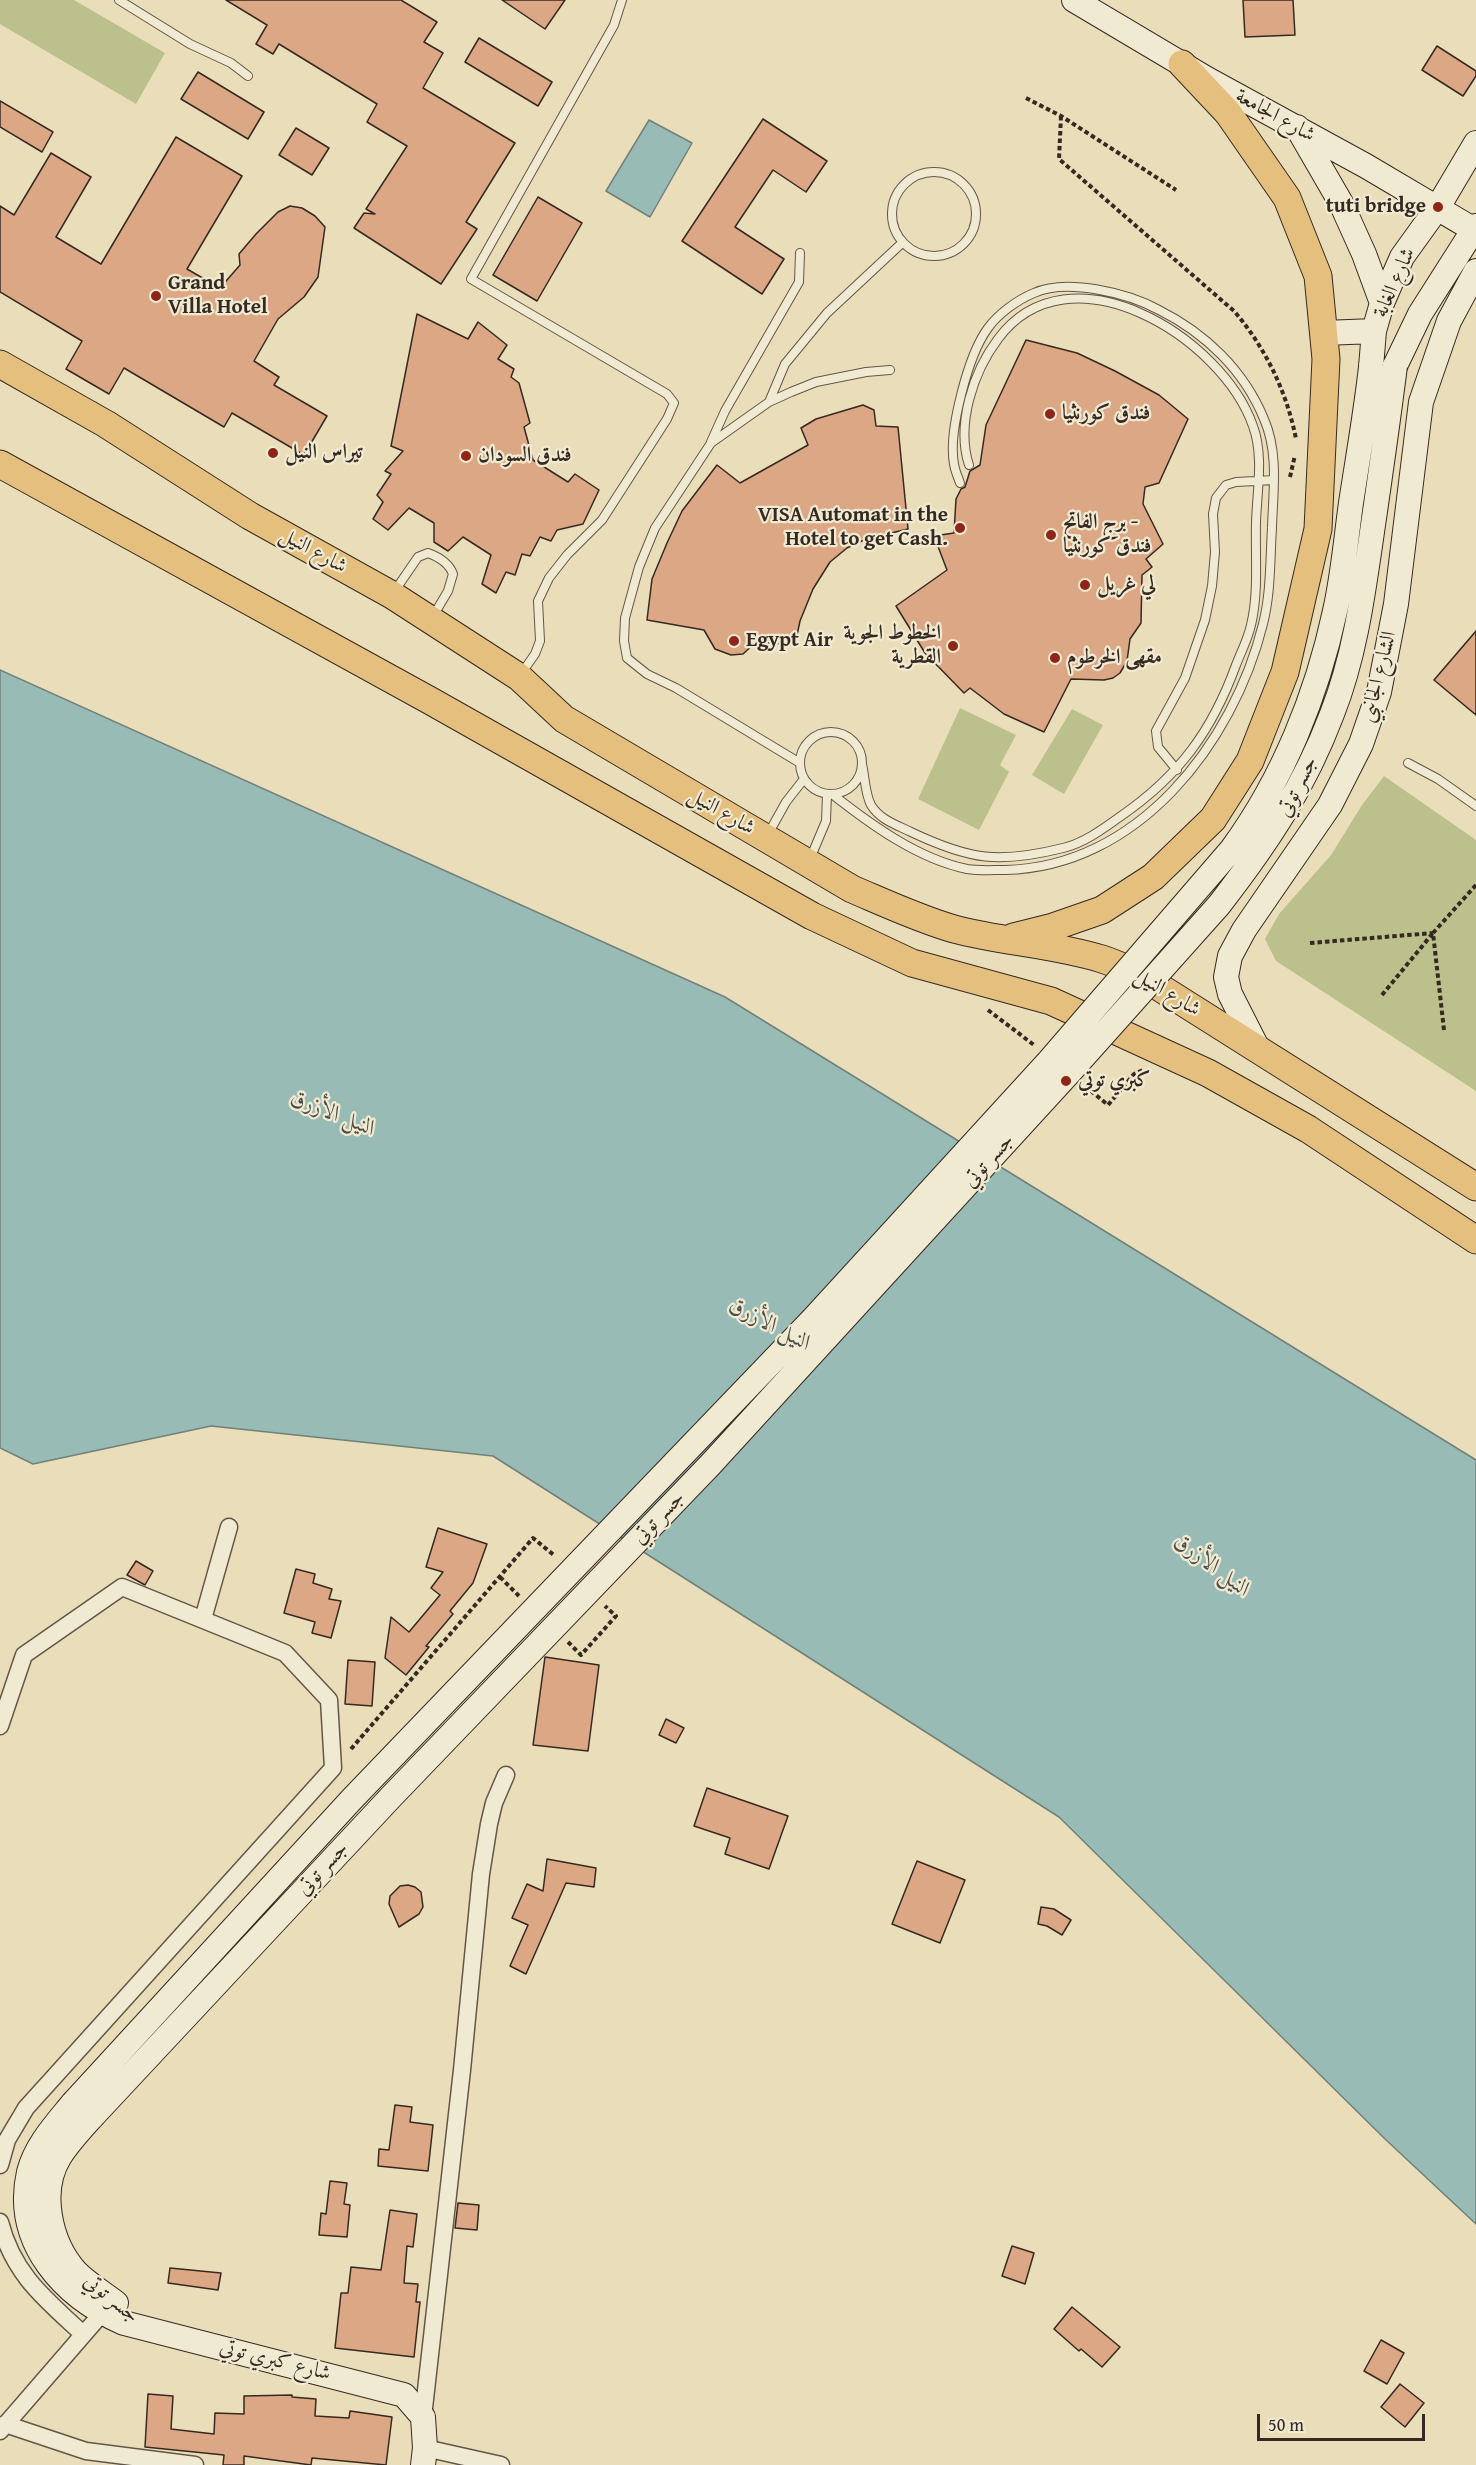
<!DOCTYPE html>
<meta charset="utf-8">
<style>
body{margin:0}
#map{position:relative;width:1476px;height:2465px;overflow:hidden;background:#eadeba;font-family:"Gentium Book Plus",serif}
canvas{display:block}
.scale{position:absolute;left:1257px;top:2414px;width:168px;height:27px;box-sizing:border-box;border:3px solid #362921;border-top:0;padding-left:8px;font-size:18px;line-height:21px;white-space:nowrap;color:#362921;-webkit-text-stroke:4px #f1ead2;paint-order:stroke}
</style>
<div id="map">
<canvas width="1476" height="2465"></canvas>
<div class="scale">50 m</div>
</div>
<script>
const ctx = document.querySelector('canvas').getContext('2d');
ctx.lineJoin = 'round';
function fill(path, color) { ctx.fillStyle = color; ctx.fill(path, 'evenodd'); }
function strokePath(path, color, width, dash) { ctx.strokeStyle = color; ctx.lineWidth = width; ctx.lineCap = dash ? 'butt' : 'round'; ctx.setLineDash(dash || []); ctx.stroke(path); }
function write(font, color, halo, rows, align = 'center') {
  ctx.font = font + ' "Gentium Book Plus",Amiri,serif'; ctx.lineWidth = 4.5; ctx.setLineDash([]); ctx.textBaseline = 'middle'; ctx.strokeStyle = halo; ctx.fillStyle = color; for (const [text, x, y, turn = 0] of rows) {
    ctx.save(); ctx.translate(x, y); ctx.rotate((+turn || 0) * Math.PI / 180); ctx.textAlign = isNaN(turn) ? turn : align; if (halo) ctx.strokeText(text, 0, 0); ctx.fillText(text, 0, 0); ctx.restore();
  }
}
fill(new Path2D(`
 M0,0H74L165,53L136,104L0,24Z
 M960,708L1016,735L1000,765L1009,772L979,830L918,799Z
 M1072,709L1103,725L1064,794L1032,775Z
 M1384,776L1476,840V1091L1276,961L1265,939L1279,914L1331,855L1362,805Z`), '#bcc08c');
const water = new Path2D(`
 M649,120L692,143L650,217L606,191Z
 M0,670L725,997L1476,1460V2224L1385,2139L1059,1817L493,1456L211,1426L33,1464L0,1448Z`);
fill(water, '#99bbb6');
strokePath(water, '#71817a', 1.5);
const building = new Path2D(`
 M226,0H401L437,22L424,42L443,53L423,88L515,143L466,222L477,229L441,284L354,228L364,213L375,214L366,209L407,146L367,122L377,104L279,44L273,54L256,44L267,25Z
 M502,0H565L545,29Z
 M1243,0H1293L1295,35L1245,37Z
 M479,38L552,82L538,106L465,62Z
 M1437,46L1476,71V76L1463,96L1422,70Z
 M198,72L264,112L248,139L181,99Z
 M0,101L53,132L42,152L0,127Z
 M763,119L827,161L806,192L773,170L735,227L784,259L762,294L682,241Z
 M296,128L329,148L312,175L279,155Z
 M176,137L242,176L187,269L220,288L240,265L239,254L256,234L278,212L290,206L302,208L315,216L325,227L318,277L304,297L278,319L254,361L279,377L274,385L327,416L304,455L232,413L224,427L124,368L109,394L66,369L82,341L0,292V206L14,215L51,153L91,177L56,237L101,264Z
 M538,197L582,223L537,301L493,275Z
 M417,314L468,339L478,322L507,345L498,359L514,369L511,377L519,383L530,423L524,427L533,460L568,482L575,474L599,490L583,524L557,530L551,541L540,537L530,556L522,554L515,575L506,572L496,593L482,584L491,555L463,537L448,551L434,542V523L409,508L388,530L373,519L383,502L377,495L391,474L385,471L403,451L391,446Z
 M1026,340L1077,353L1115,371L1159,395L1188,419L1159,483L1145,487L1143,504L1163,544L1146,559L1152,567L1142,575L1141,623L1130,639L1127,661L1120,673L1113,678L1104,680L1071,679L1044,732L1004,714L970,688L964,693L925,653L896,606L947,570L934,536L954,533L956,499L961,489L965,487L970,471L980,465L986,425Z
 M863,405L874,410L876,426L898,427L908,529L866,539L847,548L830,562L813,589L800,621L795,645L756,642L743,654L731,655L715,649L704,630L647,620L652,579L667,543L682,511L717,465L740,483L808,445L801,428L816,419Z
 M1476,631V715L1434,680Z
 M438,1528L487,1544L473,1583L450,1611L453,1614L426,1646L429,1647L406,1675L385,1658L391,1617L409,1632L440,1595L431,1588L443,1572L426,1567Z
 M136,1561L153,1571L145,1585L127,1575Z
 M296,1569L315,1574L313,1583L332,1589L329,1599L341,1601L331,1638L312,1633L315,1622L284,1613Z
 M545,1657L599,1665L588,1751L533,1745Z
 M348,1660L375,1662L372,1706L345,1704Z
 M666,1719L684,1728L676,1743L659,1735Z
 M707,1788L788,1816L769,1869L725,1854L730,1838L694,1826Z
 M547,1859L596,1868L594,1887L566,1883L526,1974L510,1966L528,1925L512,1918L527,1884L543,1891Z
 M917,1861L965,1880L940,1943L892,1924Z
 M408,1885L415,1887L421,1892L423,1907L419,1914L399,1927L389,1904L390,1896L400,1886Z
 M1041,1907L1054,1909L1071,1920L1062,1935L1047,1926L1038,1924Z
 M395,2105L412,2107L410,2122L433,2125L428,2171L378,2166L379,2149L389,2150Z
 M330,2181L347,2183L344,2204L350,2205L347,2237L319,2235L321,2213L326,2214Z
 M458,2203L479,2205L477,2230L455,2228Z
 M390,2210L417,2214L413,2247L407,2246L404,2283L418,2284L416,2302H420L414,2357L335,2348L341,2293H348L351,2267L381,2270Z
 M1012,2246L1034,2253L1025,2284L1002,2276Z
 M170,2268L221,2273L218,2290L168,2283Z
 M1072,2307L1120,2347L1102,2367L1081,2349L1079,2351L1054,2329Z
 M1381,2340L1404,2353L1387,2384L1364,2371Z
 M1400,2384L1424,2403L1405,2427L1381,2407Z
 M148,2394L173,2396L171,2429L214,2434L215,2413L244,2414V2396L292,2395V2397L316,2399L315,2416L349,2418L350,2411L392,2417L386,2465L312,2458L311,2465L244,2456V2465H223L224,2455L145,2447Z`);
fill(building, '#dca785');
strokePath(building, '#362921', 1.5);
const lane = new Path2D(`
 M119,0L190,44L231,63L248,76
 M892 214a42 42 0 1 1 84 0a42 42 0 1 1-84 0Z
 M769,402L785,364L827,313L902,243
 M711,442L725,411L799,282L800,253
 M394,592L418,557L428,553C439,557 449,563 453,574L448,591L432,618
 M521,674L535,654L540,641L538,601L549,578L567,555L602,520L667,419L674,403L667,394L471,279L614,25L622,0
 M800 763a31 31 0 1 1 62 0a31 31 0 1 1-62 0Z
 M800,763L676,688L647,674L627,658L624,641L625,618L639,567L655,528L711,443L769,402L791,392L816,382L866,372L890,370
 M1408,763L1438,779L1476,806
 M862,764C865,777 865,794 871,805C880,820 897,825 911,832C970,860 999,864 1063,848C1084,843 1103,829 1121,816C1179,776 1212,731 1236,665C1241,652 1248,639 1251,625C1259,592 1255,556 1256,522C1257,491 1264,456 1253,426C1222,337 1069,243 998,339C973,372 956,425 969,465
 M1177,770L1158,747L1156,731L1185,678L1205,620L1212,586L1215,552L1213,514L1216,498L1226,485L1236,482L1274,480
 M832,794C870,824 918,859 967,869C979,871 993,870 1005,870C1138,867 1233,744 1263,624C1271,593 1270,559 1272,528C1273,492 1279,453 1264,419C1244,370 1205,333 1159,310C1128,293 1067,278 1034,293C1017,300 998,314 988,328C968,355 948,432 954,464C955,471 958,477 960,483
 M767,836L786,802L804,779
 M810,859L826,821L827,794`);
const street = new Path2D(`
 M203,1619L229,1527
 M0,1726L24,1655L122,1587L285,1653L329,1700L333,1768L26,2108L7,2140L0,2165
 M0,2222C13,2274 45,2299 83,2334
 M423,2417L462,2070L481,1874L489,1824L494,1803L506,1775
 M5,2424L86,2451L195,2465
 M0,2431L109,2305
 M425,2448L501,2465`);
const secondary = new Path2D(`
 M1074,0L1207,79L1366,166L1476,231
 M1297,127L1341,203L1364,254L1382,303
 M1324,333L1374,331
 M1395,366L1420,314L1476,226
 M1371,367L1374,331L1382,303L1402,257L1438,207L1476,143
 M1259,1051L1230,994L1226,977L1230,956L1244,930L1330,805L1361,744L1379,692L1396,604L1421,402L1449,321L1476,271
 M73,2103C56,2124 36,2145 29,2172C13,2243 64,2297 124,2323L404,2395L423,2417L425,2448L423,2465
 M92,2117C81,2129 69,2142 60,2156C38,2191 50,2243 76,2272C88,2284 103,2293 116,2303`);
const primary = new Path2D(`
 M0,364L106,424L250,516L392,595L519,677L564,719L852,889C885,903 919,919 954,929C1003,942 1054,944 1102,959C1115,963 1127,969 1140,975L1476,1187
 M0,464L429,700L812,916L912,963L1051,1001L1208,1073L1308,1129L1476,1240
 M1013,937L1053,927L1102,910L1153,877L1213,819L1250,761L1285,672L1318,529L1326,359L1318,276L1287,198L1228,113L1182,64`);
strokePath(lane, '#635647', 10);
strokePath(street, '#635647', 19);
strokePath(secondary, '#362921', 26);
strokePath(primary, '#362921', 29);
strokePath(new Path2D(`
 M1026,98L1061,116L1176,190
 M1061,116L1059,159L1234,311C1265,347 1287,392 1296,439
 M1290,477L1295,455
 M1310,943L1433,933
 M1382,995L1433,933
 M988,1010L1034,1045
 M1444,1030L1433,933L1476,885
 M1085,1086L1108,1105L1134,1074L1143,1070
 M500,1577L519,1596
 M568,1642L581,1655L616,1616L605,1606
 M351,1749L533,1538L555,1556`), '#362921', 4, [4.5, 3]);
strokePath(lane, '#f1ead2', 8);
strokePath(street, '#f1ead2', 16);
strokePath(secondary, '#f1ead2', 24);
strokePath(primary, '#e5bf7d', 27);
const secondaryBridge = new Path2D(`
 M73,2103L352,1799L813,1319L1049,1061L1232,849C1283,779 1317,695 1335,611C1343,576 1346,539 1351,503C1358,457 1366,412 1371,367
 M92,2117L390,1798L710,1465L1069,1073L1219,905C1267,843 1304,788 1332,714C1355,656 1363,594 1372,532C1380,477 1388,421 1395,366`);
strokePath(secondaryBridge, '#362921', 26, []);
strokePath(secondaryBridge, '#f1ead2', 24);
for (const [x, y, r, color] of [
 [1438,207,6,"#8f2418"],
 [156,296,6,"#8f2418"],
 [1050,414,6,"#8f2418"],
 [273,453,6,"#8f2418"],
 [466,456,6,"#8f2418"],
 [960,528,6,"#8f2418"],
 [1051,535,6,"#8f2418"],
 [1085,585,6,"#8f2418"],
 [734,641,6,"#8f2418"],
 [953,646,6,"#8f2418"],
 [1055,658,6,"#8f2418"],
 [1066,1081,6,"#8f2418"]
]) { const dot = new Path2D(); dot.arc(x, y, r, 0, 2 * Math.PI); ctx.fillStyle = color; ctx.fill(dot); strokePath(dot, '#f1ead2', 2); }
write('21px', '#362921', '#f1ead2', [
 ["شارع الجامعة",1275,116,29],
 ["شارع الغابة",1395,283,-66],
 ["شارع النيل",313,551,29],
 ["الشارع الجانبي",1379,677,-76],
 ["جسر توتي",1298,787,-63],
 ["شارع النيل",721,812,30],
 ["شارع النيل",1167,993,31],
 ["جسر توتي",989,1161,-48],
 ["جسر توتي",659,1518,-46],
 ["جسر توتي",323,1869,-47],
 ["جسر توتي",111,2299,39],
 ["شارع كبري توتي",275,2361,14]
]);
write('bold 21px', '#362921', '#f1ead2', [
 ["tuti bridge",1426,207,"right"],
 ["Grand",168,284],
 ["Villa Hotel",168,308],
 ["فندق كورنثيا",1062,414],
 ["تيراس النيل",285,453],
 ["فندق السودان",478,456],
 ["VISA Automat in the",948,516,"right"],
 ["Hotel to get Cash.",948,540,"right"],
 ["برج الفاتح -",1063,523],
 ["فندق كورنثيا",1063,547],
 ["لي غريل",1097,585],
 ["الخطوط الجوية",941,634,"right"],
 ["القطرية",941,658,"right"],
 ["Egypt Air",746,641],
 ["مقهى الخرطوم",1067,658],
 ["كبري توتي",1078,1081]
], 'left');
write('italic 22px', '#4f4e46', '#f1ead2', [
 ["النيل الأزرق",333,1114,22],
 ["النيل الأزرق",770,1325,28],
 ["النيل الأزرق",1212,1566,37]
]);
</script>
